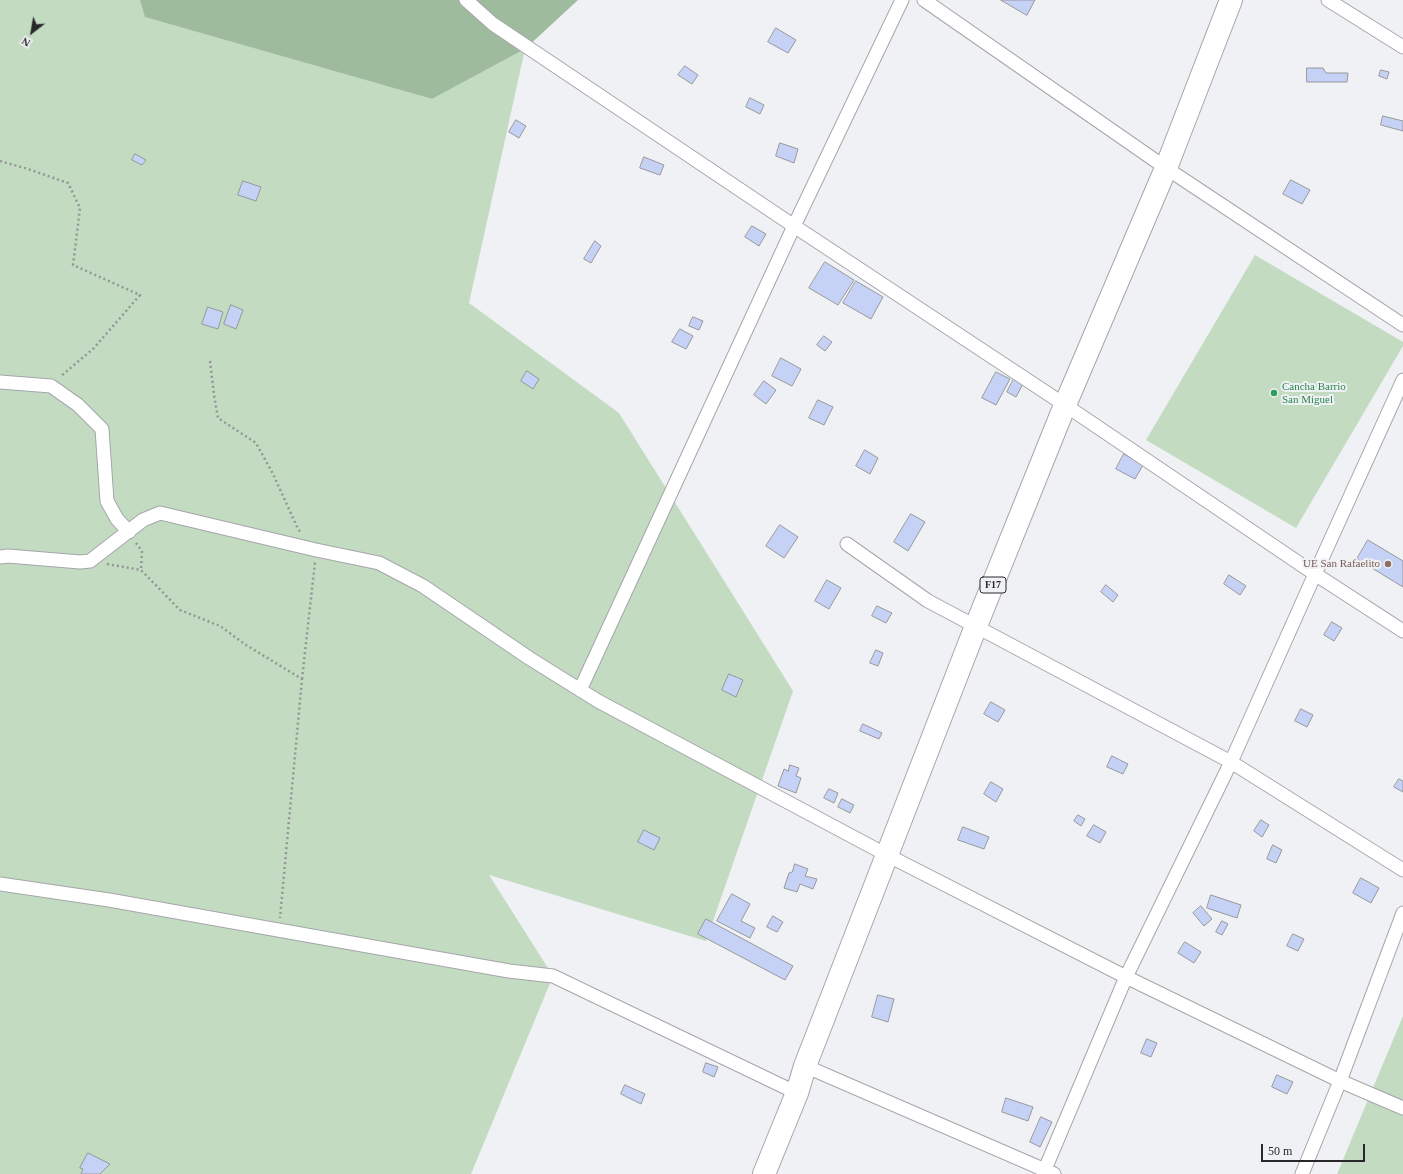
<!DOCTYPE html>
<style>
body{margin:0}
#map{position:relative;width:1403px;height:1174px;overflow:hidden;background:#f0f1f5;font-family:"Times New Roman",serif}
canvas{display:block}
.north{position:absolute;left:12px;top:12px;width:40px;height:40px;-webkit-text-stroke:3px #f0f1f5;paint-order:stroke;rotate:211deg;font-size:11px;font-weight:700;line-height:16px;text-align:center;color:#28282a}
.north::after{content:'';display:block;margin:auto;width:14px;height:18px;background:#28282a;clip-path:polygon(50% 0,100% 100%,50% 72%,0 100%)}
.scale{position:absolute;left:1261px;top:1144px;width:104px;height:18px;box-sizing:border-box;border:2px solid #28282a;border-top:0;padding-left:5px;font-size:12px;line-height:14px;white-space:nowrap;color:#28282a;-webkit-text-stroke:3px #f0f1f5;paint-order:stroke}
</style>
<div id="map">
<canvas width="1403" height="1174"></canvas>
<div class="north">N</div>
<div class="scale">50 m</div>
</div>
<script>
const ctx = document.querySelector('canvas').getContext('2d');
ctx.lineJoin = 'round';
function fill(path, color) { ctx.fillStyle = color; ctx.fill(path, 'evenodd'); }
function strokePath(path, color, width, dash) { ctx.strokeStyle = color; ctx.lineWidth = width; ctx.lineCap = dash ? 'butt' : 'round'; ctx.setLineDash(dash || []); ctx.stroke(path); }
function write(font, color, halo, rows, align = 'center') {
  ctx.font = font + ' "Times New Roman",serif'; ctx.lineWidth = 4; ctx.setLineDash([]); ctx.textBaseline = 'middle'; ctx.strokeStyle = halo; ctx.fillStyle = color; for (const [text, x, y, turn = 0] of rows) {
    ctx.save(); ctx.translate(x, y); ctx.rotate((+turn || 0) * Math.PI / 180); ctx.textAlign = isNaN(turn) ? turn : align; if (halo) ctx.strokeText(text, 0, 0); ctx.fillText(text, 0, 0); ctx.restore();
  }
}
fill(new Path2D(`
 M0,0H140L146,17L432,99L525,49L469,303L619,413L793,691L706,941L489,875L553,976L471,1174H0Z
 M1255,255L1403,342V346L1296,528L1146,440Z
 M1403,1016V1174H1337Z`), '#c2dbc1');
fill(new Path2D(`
 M140,0H578L525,49L432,99L145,17Z`), '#9fbb9e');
const building = new Path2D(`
 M1001,0H1035L1027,15Z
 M776,28L796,40L788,53L768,42Z
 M685,66L698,75L692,84L678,75Z
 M1307,68H1323L1326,73H1348L1347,82H1307Z
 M1381,70L1389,72L1387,79L1379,76Z
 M750,98L764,105L760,114L746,107Z
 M1383,116L1403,121V131L1381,125Z
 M516,120L526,126L519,138L509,132Z
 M780,143L798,149L794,163L776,156Z
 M135,154L146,160L142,165L132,160Z
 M644,157L664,165L660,175L640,168Z
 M1291,180L1310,190L1302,204L1283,194Z
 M243,181L261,187L256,201L238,195Z
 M752,226L766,234L759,246L745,237Z
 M595,241L601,246L591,263L584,259Z
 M825,262L854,280L838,305L809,288Z
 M856,281L883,297L871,319L843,303Z
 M231,305L243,310L236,329L224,324Z
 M208,307L223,312L218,329L202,324Z
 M693,317L703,321L699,330L689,326Z
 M680,329L693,336L686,349L672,342Z
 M824,336L832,342L825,351L817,345Z
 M781,358L801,369L792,386L772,376Z
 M527,371L539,379L533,389L521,381Z
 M996,372L1010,379L996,405L982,398Z
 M1015,377L1024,382L1016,397L1007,392Z
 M764,381L776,390L766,404L754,395Z
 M818,400L833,407L824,425L809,418Z
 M865,450L878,458L870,474L856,466Z
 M1124,454L1143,465L1135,479L1116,469Z
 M911,514L925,522L908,551L894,542Z
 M780,525L798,537L784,558L766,546Z
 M1368,540L1403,561V587L1357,559Z
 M1229,575L1246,586L1240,595L1224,584Z
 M827,580L841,588L829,609L815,601Z
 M1106,585L1118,595L1113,602L1101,592Z
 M877,606L892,613L886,623L872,616Z
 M1332,622L1342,628L1334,641L1324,635Z
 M876,650L883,653L878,666L870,663Z
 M729,674L743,680L736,697L722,690Z
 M991,702L1005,710L998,722L984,714Z
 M1301,709L1313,715L1307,727L1295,721Z
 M863,724L882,733L879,739L860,731Z
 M1112,756L1128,764L1123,774L1107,767Z
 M790,765L799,768L796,776L801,778L796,793L778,786L784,769L788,771Z
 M1399,779L1403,781V792L1394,787Z
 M991,782L1003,789L996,802L984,794Z
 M829,789L838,793L834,803L824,798Z
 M842,799L854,805L850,813L838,807Z
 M1078,815L1085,819L1081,826L1074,821Z
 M1261,820L1269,825L1262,837L1254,831Z
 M1094,825L1106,832L1100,843L1087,836Z
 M963,827L989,837L984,849L958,840Z
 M644,830L660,838L654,850L638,842Z
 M1273,845L1282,850L1276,863L1267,859Z
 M795,864L808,869L805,876L817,879L813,889L800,884L797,892L784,888L789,873L792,872Z
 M1361,878L1379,888L1371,903L1353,893Z
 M732,894L750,904L741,921L755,928L750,938L717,921Z
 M1211,895L1241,905L1237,918L1207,908Z
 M1201,906L1212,919L1204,926L1193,913Z
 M773,916L783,922L777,932L767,927Z
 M706,919L793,966L785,980L698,934Z
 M1222,921L1228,924L1222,935L1216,932Z
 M1293,934L1304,939L1298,951L1287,946Z
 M1185,942L1201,952L1194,963L1178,953Z
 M878,995L894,999L888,1022L872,1017Z
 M1147,1039L1157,1043L1151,1057L1141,1053Z
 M706,1063L718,1067L714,1077L703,1072Z
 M1277,1075L1293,1082L1287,1094L1272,1087Z
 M625,1085L645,1094L641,1104L621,1094Z
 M1006,1098L1033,1107L1028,1121L1002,1112Z
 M1041,1117L1052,1122L1040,1147L1030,1142Z
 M88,1153L110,1164L100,1174H81L83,1169L80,1168Z`);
fill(building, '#c6d2f5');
strokePath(building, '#96989b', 1);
const minor = new Path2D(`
 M466,0L493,24L794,226L1065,405L1315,574L1403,631
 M924,0L1166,168L1403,325
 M1328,0L1403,47
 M0,382L51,386L78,405L102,429L107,501L117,519L129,532
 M847,544L928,601L1231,762L1403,870
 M0,557L8,556L80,562L90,561L143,520L160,513L316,550L379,563L423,586L529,658L598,701L887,855L1126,977L1340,1081L1403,1108
 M580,690L794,226L902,0
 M0,884L109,900L509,971L553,976L797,1093
 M805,1066L1054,1174
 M1043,1174L1126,977L1231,762L1315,574L1403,380
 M1302,1174L1340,1081L1403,913`);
const trunk = new Path2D(`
 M764,1174L797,1093L805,1066L976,626L1065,405L1166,168L1231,0`);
strokePath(minor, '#a5a6aa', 15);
strokePath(trunk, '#a5a6aa', 24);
strokePath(new Path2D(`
 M0,161L28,169L68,183L80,208L73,265L140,295L94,348L60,377
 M210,361L214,395L218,418L256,443L273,474L298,529L301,533
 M136,543L142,551L141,570
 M107,564L141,570L180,610L220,626L246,645L302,679L280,918
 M302,679L315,562`), '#949598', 2.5, [2, 3]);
strokePath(minor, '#fff', 13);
strokePath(trunk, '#fff', 22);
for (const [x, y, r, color] of [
 [1274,393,4,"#2e9e5b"],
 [1388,564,4,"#8d6e63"]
]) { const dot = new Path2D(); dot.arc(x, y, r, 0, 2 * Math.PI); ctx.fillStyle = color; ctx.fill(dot); strokePath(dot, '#f0f1f5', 1.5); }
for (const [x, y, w] of [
 [993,585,26]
]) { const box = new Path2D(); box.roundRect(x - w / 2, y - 8, w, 16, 3); ctx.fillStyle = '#f0f1f5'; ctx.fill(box); strokePath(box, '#28282a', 1); }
write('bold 10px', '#28282a', null, [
 ["F17",993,585]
]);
write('11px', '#27864d', '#f0f1f5', [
 ["Cancha Barrio",1282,387],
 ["San Miguel",1282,400]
], 'left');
write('11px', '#785e54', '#f0f1f5', [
 ["UE San Rafaelito",1380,564]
], 'right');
</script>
